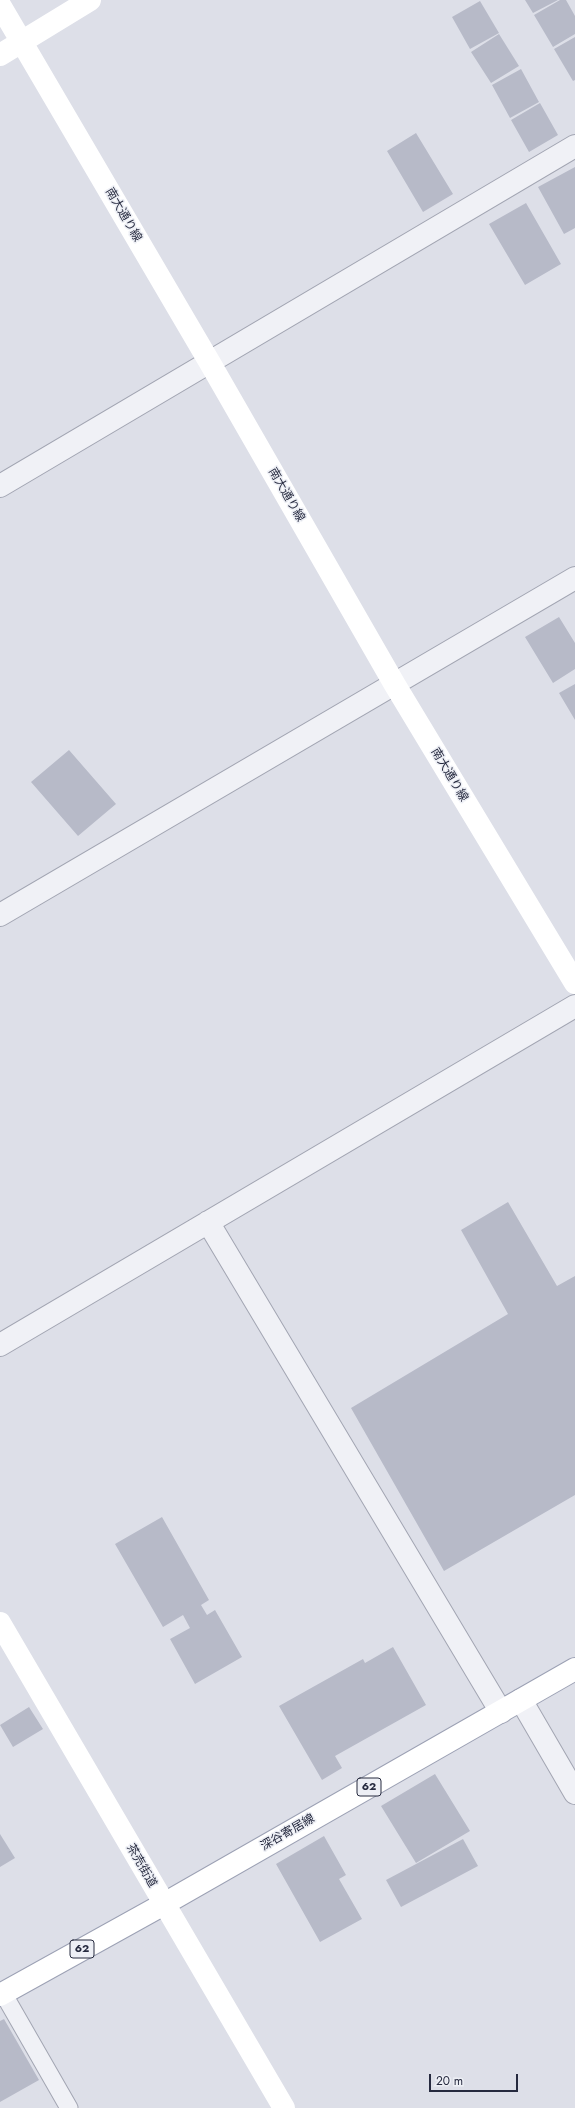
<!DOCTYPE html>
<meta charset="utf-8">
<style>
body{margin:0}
#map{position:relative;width:575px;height:2108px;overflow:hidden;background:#dddfe8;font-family:Jost,sans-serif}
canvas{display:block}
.scale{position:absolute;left:429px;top:2074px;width:89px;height:18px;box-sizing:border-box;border:2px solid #262a3f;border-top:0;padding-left:5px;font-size:12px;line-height:14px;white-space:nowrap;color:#262a3f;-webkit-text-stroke:3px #edeff5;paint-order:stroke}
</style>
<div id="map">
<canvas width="575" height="2108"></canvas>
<div class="scale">20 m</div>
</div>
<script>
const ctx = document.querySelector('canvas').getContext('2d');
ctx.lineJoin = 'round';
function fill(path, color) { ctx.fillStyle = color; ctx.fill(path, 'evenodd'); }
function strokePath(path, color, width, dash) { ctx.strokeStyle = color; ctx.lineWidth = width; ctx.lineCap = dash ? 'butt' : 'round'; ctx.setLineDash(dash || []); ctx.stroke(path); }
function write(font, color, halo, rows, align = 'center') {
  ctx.font = font + ' Jost,"Noto Sans JP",sans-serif'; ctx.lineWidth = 3; ctx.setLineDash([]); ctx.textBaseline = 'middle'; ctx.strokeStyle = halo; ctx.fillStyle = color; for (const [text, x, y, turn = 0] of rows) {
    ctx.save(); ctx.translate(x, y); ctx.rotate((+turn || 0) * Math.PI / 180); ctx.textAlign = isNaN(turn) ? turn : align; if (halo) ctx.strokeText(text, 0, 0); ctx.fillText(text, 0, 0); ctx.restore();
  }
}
fill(new Path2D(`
 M525,0H558L533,13Z
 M560,0H566L575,16V34L553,47L534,15Z
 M480,1L499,33L470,49L452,17Z
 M499,34L519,66L491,83L471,52Z
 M575,37V80L573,81L554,49Z
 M521,69L539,102L510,118L492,85Z
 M540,103L558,135L529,152L511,120Z
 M416,133L453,194L423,212L387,151Z
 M575,167V228L564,234L538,187Z
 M526,203L561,264L525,285L489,224Z
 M559,617L575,643V669L553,683L525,637Z
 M575,684V720L559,693Z
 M69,750L116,804L78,836L31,782Z
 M508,1202L557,1286L575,1276V1495L444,1571L351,1408L508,1314L461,1230Z
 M162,1517L209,1600L201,1605L207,1615L215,1610L242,1657L195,1684L170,1639L190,1628L183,1615L163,1627L115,1544Z
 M393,1647L426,1705L335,1756L342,1768L322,1780L279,1706L363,1659L365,1663Z
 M29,1707L43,1729L13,1747L0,1725Z
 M435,1774L470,1831L416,1863L381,1806Z
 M0,1834L15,1858L0,1867Z
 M324,1836L346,1875L339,1879L362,1919L320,1942L276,1864Z
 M463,1839L478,1866L401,1907L386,1880Z
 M4,2019L39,2080L0,2102V2021Z`), '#b7bac8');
const lane = new Path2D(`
 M3,1993L69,2108`);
const street = new Path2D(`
 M0,486L575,146
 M0,915L575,578
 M208,1222L501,1712
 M0,1345L575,1006
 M521,1700L575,1793`);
const primary = new Path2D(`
 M0,1995L164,1904L575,1669`);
strokePath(lane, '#a2a5b2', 19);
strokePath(street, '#a2a5b2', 24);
strokePath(primary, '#9ca1b4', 24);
strokePath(lane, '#f0f1f6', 17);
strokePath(street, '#f0f1f6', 22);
strokePath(new Path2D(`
 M0,5L210,363L395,685L575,983
 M0,55L90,0
 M0,1623L284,2108`), '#fff', 22);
strokePath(primary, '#fff', 22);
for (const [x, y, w] of [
 [369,1787,24],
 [82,1949,24]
]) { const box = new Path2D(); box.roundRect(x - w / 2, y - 9, w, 18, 3); ctx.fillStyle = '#edeff5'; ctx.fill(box); strokePath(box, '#262a3f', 1); }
write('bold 11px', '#262a3f', null, [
 ["62",369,1787],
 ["62",82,1949]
]);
write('12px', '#262a3f', '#edeff5', [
 ["南大通り線",123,215,60],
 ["南大通り線",286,495,60],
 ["南大通り線",449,775,59],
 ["深谷寄居線",288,1833,-30],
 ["茶売街道",141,1866,60]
]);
</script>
